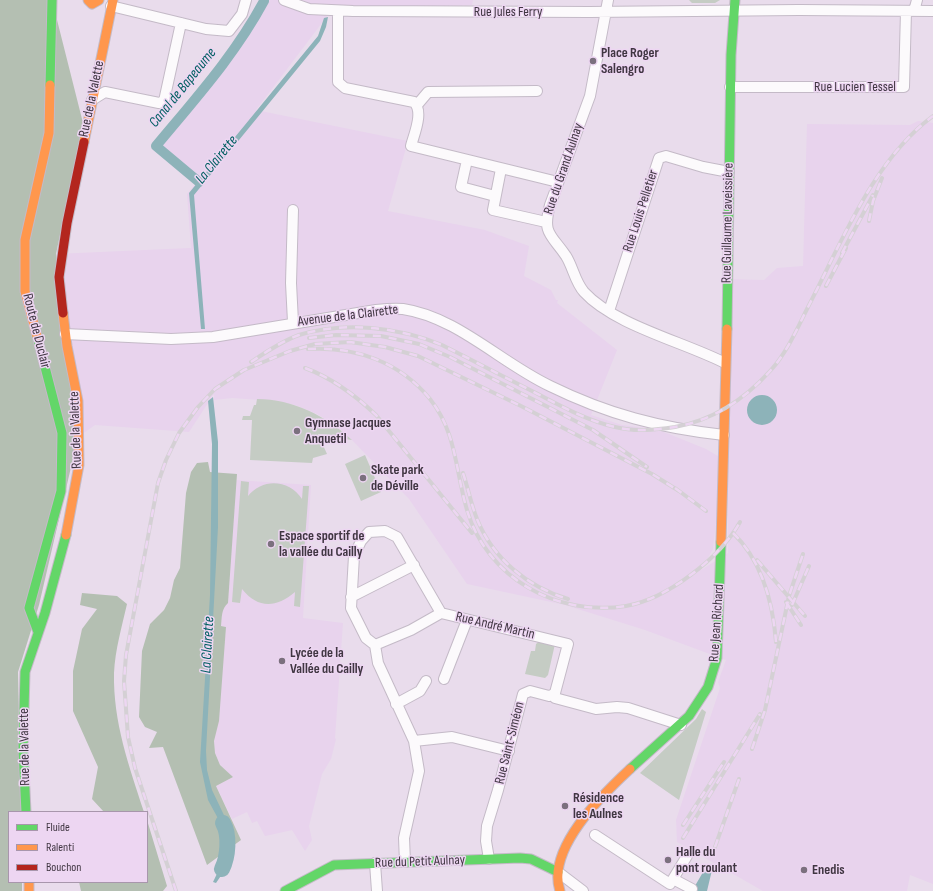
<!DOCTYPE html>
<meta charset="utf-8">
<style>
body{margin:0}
#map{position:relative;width:933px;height:891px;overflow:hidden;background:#e9dcec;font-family:"Sofia Sans Condensed",sans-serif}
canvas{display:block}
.legend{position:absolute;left:8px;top:811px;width:140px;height:72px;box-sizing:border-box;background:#edd6f2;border:1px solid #a896ac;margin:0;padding:5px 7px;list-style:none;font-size:12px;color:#403642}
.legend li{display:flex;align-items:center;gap:8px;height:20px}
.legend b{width:20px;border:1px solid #a896ac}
</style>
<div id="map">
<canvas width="933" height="891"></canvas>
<ul class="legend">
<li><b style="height:5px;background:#63d668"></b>Fluide</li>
<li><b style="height:5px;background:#ff974d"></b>Ralenti</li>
<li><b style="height:5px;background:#b3261e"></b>Bouchon</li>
</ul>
</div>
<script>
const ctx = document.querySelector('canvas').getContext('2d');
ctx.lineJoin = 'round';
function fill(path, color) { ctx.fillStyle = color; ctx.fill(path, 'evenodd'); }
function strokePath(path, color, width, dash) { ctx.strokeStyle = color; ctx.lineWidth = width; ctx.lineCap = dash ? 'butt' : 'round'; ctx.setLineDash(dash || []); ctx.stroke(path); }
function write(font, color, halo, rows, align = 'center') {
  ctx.font = font + ' "Sofia Sans Condensed",sans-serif'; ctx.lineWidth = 3; ctx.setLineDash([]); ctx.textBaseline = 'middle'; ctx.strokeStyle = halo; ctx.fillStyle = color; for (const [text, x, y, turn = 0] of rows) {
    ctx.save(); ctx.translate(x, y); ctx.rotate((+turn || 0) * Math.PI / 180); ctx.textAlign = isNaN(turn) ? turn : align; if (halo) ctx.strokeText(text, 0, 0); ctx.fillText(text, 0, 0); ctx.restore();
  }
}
fill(new Path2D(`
 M262,0H473L472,5L331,11L256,110L408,141L388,211L485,230L529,246L524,276L551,290L556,300H558L557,303L617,350L591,415L622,425L654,429L669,434L706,449L723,459L713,549L701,570L728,553L727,279L764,280L777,268L803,266L807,124L910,125L918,121L933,123V884L910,875L907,891H763L677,842L676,820L720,688L718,682L726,660L645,630L565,605L467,584L409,499L352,440L338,427L317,414L295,405L274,401L232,398L214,400V394L189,432L95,425L78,437L56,254L191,248L187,194L198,181L156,146L222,67L251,24L264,1Z
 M236,480L311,485L303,618L343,623L335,738L336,739L331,759L322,774L309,826L312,840L305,851L292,830L265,836L257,821L252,823L247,812L232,819L216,786L232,777L220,765L215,753L214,741L226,627L221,626L222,615L223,608L228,603Z`), '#e8d3ed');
fill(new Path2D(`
 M689,0H720L715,3H692Z
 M257,399C293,399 326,416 352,440L334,437L332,435L318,434L327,454L313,458L312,463L250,460L252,420H242L243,416H250L254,405H256Z
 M365,455L381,492L361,501L345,464Z
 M241,481L249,482L248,496C263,477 290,480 302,499L303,486H309L300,607L294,606L295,592C276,608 258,609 242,589L240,603L232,602Z
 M541,640L555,644L548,675L545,678L525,674L531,651H535L536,644Z
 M702,709L706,712L679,800L640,773L696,719Z`), '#c5ccc4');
fill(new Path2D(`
 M0,0H52L83,123L56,254L78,437L39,605L18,672L21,812H9V882H22V891H0Z
 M208,462L210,472L237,474L228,603C221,609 222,618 221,626L226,627L219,721L214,741L215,753L220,765L233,777L216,786L241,840L207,865L163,747L149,748L157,732L145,727L139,717L142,651L150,624L164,610L170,598L174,580L180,568L186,493L191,472L197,463Z
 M82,593L117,596L127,604C122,626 115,650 114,673C113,722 129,766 144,812H104L92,799L98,767L73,711V671L82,629L97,609L80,605Z
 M147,820L167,886L163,891H81L79,882H147Z`), '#b4bfb2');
fill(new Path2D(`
 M328,17L326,27L320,41L194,195L205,329H201L189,193L318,36L324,18Z
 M747 410a15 15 0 1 1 30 0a15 15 0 1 1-30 0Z
 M213,397L218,442V527L206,751L207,770L212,790L232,832L229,849L231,861L216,883L213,882L225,857L227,835L208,800L200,762L210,595L212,444L208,401Z
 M706,867L712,870L707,891H692Z`), '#8db3b9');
strokePath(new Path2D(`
 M199,182L156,146C195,99 235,55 264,1`), '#8db3b9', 10);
strokePath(new Path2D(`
 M222,869C228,857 230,835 223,823`), '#8db3b9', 16);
const street = new Path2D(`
 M284,0L309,9L353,11L589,12L799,10L933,11
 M608,0L590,96L550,205C542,234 551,234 566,256C573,267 575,282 584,292C614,325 684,342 725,363
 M111,6L206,29L229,31L242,14L246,0
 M338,11V82L345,88L414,102C424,112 414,134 411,146L558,182
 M914,11L917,0
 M730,87H904L906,11
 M92,100L105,92L159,103L164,101L181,23
 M417,105L428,92L537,91
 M467,160L461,187L495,196
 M501,169L493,210L546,222
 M609,311L659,158L666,156L703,167L729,172
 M293,322L291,283L293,210
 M65,334L171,339L213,337L376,310C385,309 395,308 403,309C457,317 501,363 550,386C607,414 660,428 724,435
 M351,597L414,565
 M375,645L411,630L441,613L568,644L555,693L552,695
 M444,679L467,620
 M396,704L420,691L426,681
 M414,741L452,737L509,751
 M595,835L670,884L673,879L692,889
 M489,859L486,841L487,826L498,790L523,694L530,691L549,696L552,695L555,698L596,709L617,707L628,708L681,725
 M405,862L404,838L419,771L414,741L378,663L375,645L366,638L351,608L354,556L361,541L369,532L385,531L397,537L441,613
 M375,863L377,891
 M558,872L583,891
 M673,879L687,856`);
const fast = new Path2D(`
 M50,85L52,0
 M727,329L731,55L735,0
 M37,336L62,433L61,491L29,608L38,632
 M630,769L689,716L708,687L717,658L721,542
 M26,812L23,749L25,672L45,613L66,535
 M285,891L334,865L520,858L531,859L558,872`);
const slow = new Path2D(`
 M88,0L92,4L99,0
 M84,142L113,0
 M63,313L67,346L78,401L79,465L66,535
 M37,336L25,291V240L49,133L50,85
 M721,542L727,329
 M29,882V891
 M560,891C546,849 602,795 630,769`);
const jam = new Path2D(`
 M63,313L59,277L67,223L84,142`);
strokePath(street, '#c4bac7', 12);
strokePath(fast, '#c4bac7', 11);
strokePath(slow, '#c4bac7', 11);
strokePath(jam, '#c4bac7', 11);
strokePath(street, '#fcfafc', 10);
strokePath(fast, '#63d668', 9);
strokePath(slow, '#ff974d', 9);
strokePath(jam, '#b3261e', 9);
const rail = new Path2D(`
 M869,221L873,201L882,178
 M842,253L873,195
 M826,286L846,248
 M309,338L336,335L381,336L419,344L450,357L593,430L647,467
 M308,349C355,346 400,362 430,399C457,433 455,470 467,510C487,578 557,617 626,606C667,599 720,558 740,522
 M251,362C266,352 282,341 299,335C345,321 398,327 442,345C472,360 502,376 532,391C559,405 585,420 615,427C635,432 655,430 675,427C714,420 745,399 771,370C787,352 797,329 807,309C841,244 873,160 933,116
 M305,368C332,378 355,395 376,415L472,533
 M463,473C468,488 471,504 477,519C493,559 528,587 568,599
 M675,488L706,511
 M733,533C762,561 773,603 776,642
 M757,560L805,616
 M786,602L801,625
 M792,605L809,566
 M752,749L765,710L789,596L803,554
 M683,825L724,762
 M683,838L760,714
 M715,847L739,779
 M176,891L135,768L128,737L124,681L126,655L158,483L166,460L179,433L198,407L215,389L244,370L290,351L315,344L350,342L385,347L418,356L521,406L652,474L679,491`);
strokePath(rail, '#d4d0d4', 4);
strokePath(rail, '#edd6f2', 2.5, [8]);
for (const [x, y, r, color] of [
 [593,61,4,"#7b707e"],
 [297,431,4,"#7b707e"],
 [363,478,4,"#7b707e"],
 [271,544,4,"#7b707e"],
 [282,661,4,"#7b707e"],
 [565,806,4,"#7b707e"],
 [668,860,4,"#7b707e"],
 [804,870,4,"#7b707e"]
]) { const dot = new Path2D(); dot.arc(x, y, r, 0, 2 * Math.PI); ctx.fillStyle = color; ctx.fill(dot); strokePath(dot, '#edd6f2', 1.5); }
write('14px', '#403642', '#edd6f2', [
 ["Rue Jules Ferry",508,12],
 ["Rue Lucien Tessel",855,87],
 ["Rue de la Valette",92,99,-78],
 ["Rue du Grand Aulnay",564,169,-71],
 ["Rue Louis Pelletier",641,211,-72],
 ["Rue Guillaume Laveissière",728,223,-89],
 ["Avenue de la Clairette",348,316,-7],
 ["Route de Duclair",36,331,76],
 ["Rue de la Valette",76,430,-92],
 ["Rue Jean Richard",717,623,-86],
 ["Rue André Martin",495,626,13],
 ["Rue Saint-Siméon",510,743,-76],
 ["Rue de la Valette",25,747,-91],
 ["Rue du Petit Aulnay",420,862,-2]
]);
write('bold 14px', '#403642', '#edd6f2', [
 ["Place Roger",601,53],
 ["Salengro",601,69],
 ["Gymnase Jacques",305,423],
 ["Anquetil",305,439],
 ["Skate park",371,470],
 ["de Déville",371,486],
 ["Espace sportif de",279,536],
 ["la vallée du Cailly",279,552],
 ["Lycée de la",290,653],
 ["Vallée du Cailly",290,669],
 ["Résidence",573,798],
 ["les Aulnes",573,814],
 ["Halle du",676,852],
 ["pont roulant",676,868],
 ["Enedis",812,870]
], 'left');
write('italic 15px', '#005f61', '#edd6f2', [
 ["Canal de Bapeaume",183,88,-51],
 ["La Clairette",217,160,-51],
 ["La Clairette",208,645,-87]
]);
</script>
